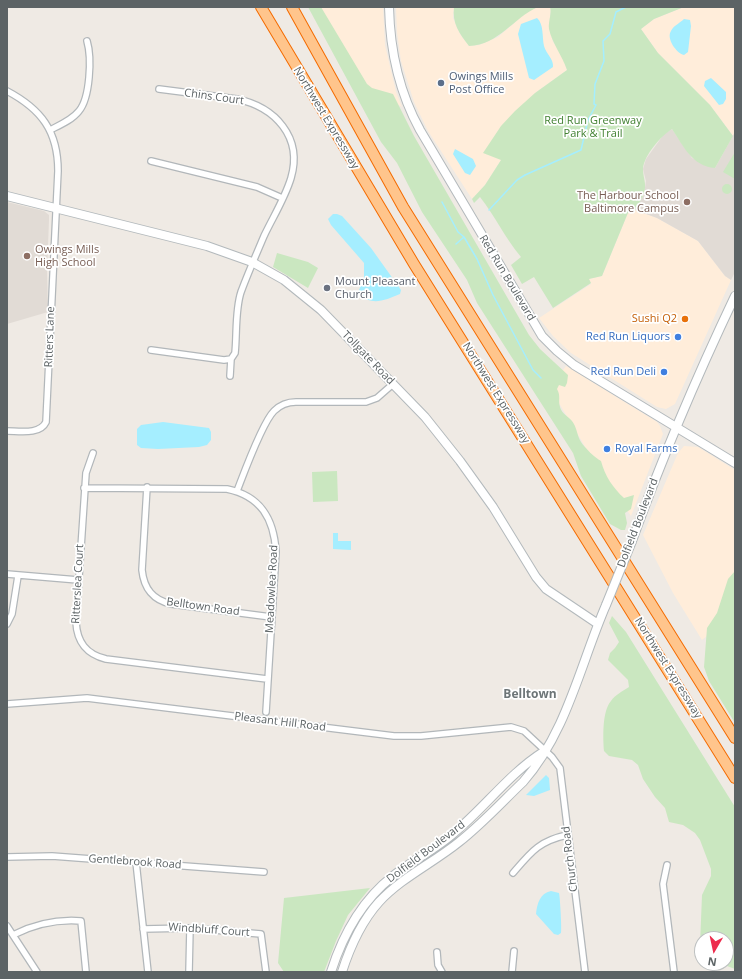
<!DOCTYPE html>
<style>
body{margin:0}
#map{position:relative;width:742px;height:979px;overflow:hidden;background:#efeae4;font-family:"Open Sans",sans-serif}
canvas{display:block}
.frame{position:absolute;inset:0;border:8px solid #5c6365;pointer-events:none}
.north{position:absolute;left:694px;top:931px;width:40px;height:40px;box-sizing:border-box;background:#fff;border:1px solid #bec1c1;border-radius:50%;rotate:189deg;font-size:11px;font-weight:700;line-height:16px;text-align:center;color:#5c6365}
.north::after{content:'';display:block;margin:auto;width:14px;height:18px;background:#ed2c4d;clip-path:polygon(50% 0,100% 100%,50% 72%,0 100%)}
</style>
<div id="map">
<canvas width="742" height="979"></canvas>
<div class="frame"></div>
<div class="north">N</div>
</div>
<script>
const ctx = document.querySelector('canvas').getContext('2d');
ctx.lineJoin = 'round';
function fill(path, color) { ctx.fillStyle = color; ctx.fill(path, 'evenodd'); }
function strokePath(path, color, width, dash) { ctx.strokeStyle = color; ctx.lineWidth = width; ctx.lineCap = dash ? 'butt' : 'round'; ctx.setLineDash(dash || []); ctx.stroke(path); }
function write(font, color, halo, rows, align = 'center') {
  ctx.font = font + ' "Open Sans",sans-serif'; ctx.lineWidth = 3.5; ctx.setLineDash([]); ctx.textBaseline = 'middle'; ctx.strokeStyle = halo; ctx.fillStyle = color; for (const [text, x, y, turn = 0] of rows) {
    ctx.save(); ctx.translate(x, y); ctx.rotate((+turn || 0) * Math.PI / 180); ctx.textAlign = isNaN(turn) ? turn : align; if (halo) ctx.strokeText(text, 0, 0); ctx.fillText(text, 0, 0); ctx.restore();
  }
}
fill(new Path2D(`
 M317,7H383L385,45L396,92L402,107L360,84Z
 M396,7H454L453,18L460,34L469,46L479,45L498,37L528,11L538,7H551L549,28L553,42L562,54L567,70L535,93L501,160L485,185L472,199L428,131L414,102L401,61L397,32Z
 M684,7H735V132L733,136L710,105L658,53L641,29L654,19Z
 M630,208L657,218L698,241L725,276L731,280L675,404L666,409L657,407L571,353L553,336L539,318L591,284L589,279L602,276Z
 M566,366L657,422L660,426L663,434L661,439L631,516L596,465L550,388Z
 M684,446L698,447L735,470V614L702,640L673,593L643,535L678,453Z`), '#ffedda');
fill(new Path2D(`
 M672,129L692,158L715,168L735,132V272L731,280L725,276L698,241L657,218L635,210L644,194L646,181L643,169L646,159L664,134Z
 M7,202L44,211L49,215V220L47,272L48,312L7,324Z`), '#e1dbd5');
fill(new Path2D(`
 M308,7H321L367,84L372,88L393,94L414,136L529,335L540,349L568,375L567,383L565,387L559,385L557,389C561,396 558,400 560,407C562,414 568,416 572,421C577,427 577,436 581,442C585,448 595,458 601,461C605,476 613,488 624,498L634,495L631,509L625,513L627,523L625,530H621L610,524L581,476L573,453L477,303L467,280L422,212L397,163L381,142Z
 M454,7H538C513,18 499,45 469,46C459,33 452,23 454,7Z
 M550,7H684L654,19L641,29L658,53L710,105L733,136L715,168C692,166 684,147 672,129C661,136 644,155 643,169C643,178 647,184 644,193C642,199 638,205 635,210L630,208L602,276L589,279L591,283L553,308L534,277L522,284L511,265L521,257C505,238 495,216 480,197L474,203L472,199L485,185L501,160L483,153L501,126L515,111L535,93L567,70C562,55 552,43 549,29C548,22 552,13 550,7Z
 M735,152V179L723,172Z
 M722 189a5 5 0 1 1 10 0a5 5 0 1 1-10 0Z
 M277,253L308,262L318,268L308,288L273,267Z
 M337,471L338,501L313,502L312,472Z
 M735,571V723L709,681L704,667L707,628L717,613L728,579Z
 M612,616L626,632L735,807V969L719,963H726V939H702V948L700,945L702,895L711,876V869L700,840L695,833L683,825L669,822L665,808L655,797L643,779L638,765L632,760L609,756L604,751C603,738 602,711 611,701C615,695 623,691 629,687L628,680L608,660L610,653L615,648L619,642L609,623Z
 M370,888L348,915L336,941L324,972H284L278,963L284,898Z`), '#cae7c0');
fill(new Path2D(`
 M537,18C544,24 542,37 544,46C546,54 554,59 553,67L534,80L529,78L518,34L521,24Z
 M684,19L690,20L691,26L688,52L684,55C676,53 666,38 671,31C673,26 680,23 684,19Z
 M711,78L726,92V99L723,104L719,105L704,86L705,81Z
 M455,149L473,159L476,166L470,175L465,173L453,154Z
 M333,214H337L342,216L371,248L401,290L400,294C386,300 372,306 360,295L359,290L364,278V263L331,225L328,219Z
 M163,422L209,428L211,432V440L207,445L199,447L158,449L141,448L137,445V429L141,425Z
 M333,533H338V541H351V550L333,549Z
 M546,775L549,778L550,790L534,796L526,795Z
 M551,891L559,893C560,896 562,930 561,933L558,935L554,934L536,914C537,904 540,893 551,891Z`), '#a5eeff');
strokePath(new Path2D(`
 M442,202L458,232L464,237L477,259L493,295L533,370L541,378
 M489,210L517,180L525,175L581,150L588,120L596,105L594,104L595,84L604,61L603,41L610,34L616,12L626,7
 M456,244L464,237`), '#a5eeff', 1.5);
const street = new Path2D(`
 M7,91C41,109 58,131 58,171L46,422C40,435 19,431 7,431
 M50,130C60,125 72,120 79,111C90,98 92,58 87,41
 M151,161L257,187L282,198
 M151,350L224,360L231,359L235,353C237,334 235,310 241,292C248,273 256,255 264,236C273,217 285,198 291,178C303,137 275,107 237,99L159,89
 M230,376L231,359
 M93,453L86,473L76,622C77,642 86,654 106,659L267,679
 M147,487L142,570C144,589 153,600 171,604L271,617
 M84,488L227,489C261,496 274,519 276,552L266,712
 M237,491C244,473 262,423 274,411C280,405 287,402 296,402H366L377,398L393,384
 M7,574L78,580
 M7,624L12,614L18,576
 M7,704L87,698L394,736H421L511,727L524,731L552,757L560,768L585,972
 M7,857L52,856L264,872
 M136,862L148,972
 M667,865L663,884L674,972
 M513,873C531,852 539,841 567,835
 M7,926L37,972
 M143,929L190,928L261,934L266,972
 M13,935C35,924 56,919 81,921L86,972
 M437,952L438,965L442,972
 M189,972L190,928
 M512,972L514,951`);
const secondary = new Path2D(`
 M389,7C390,51 399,92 420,130L542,336L557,351L574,365L735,463
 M7,196L207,246L252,262L284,280L321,310L425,417L460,461L493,507L536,577L546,589L598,624
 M632,541C662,458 697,376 735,296
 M331,972C343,934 361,901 393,876C413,860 436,849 455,832C485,807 510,773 543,752
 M342,972C350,947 361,922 379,902C401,878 433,863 459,842C482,824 502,802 523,782C567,732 580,665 606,605`);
const highway = new Path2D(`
 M261,7L414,264L735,778
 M292,7L403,207L735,738`);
strokePath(street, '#b2b7ba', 8);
strokePath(secondary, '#b3b9bc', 10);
strokePath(highway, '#f46b00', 12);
strokePath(street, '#fff', 5.5);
strokePath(secondary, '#fff', 8);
strokePath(highway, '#ffc58c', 10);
const secondaryBridge = new Path2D(`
 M606,605L632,541`);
strokePath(secondaryBridge, '#b3b9bc', 10, []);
strokePath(secondaryBridge, '#fff', 8);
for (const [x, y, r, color] of [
 [441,83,4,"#5c6f8a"],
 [687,202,4,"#8d6e63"],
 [27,256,4,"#8d6e63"],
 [327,288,4,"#6b7280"],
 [685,319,4,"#e8710a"],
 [678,337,4,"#3f7fe0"],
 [664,372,4,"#3f7fe0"],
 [607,449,4,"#3f7fe0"]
]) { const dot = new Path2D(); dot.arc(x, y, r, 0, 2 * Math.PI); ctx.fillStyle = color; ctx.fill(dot); strokePath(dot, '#fff', 1.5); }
write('11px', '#4e5e75', '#fff', [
 ["Owings Mills",449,77],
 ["Post Office",449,90]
], 'left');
write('11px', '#5c6365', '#fff', [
 ["Chins Court",214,97,8],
 ["Northwest Expressway",326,118,59],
 ["Red Run Boulevard",507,278,59],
 ["Ritters Lane",50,337,-88],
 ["Tollgate Road",368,358,46],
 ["Northwest Expressway",496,393,58],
 ["Dolfield Boulevard",638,523,-69],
 ["Ritterslea Court",78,584,-87],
 ["Meadowlea Road",272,589,-87],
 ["Belltown Road",203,607,8],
 ["Northwest Expressway",668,668,58],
 ["Pleasant Hill Road",280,722,7],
 ["Dolfield Boulevard",426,852,-37],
 ["Church Road",570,859,-97],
 ["Gentlebrook Road",135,862,4],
 ["Windbluff Court",209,930,4]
]);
write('11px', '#418031', '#fff', [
 ["Red Run Greenway",593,121],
 ["Park & Trail",593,134]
]);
write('11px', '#785e54', '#fff', [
 ["The Harbour School",679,196],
 ["Baltimore Campus",679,209],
 ["Owings Mills",35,250,"left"],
 ["High School",35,263,"left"]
], 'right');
write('11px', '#5b616d', '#fff', [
 ["Mount Pleasant",335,282],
 ["Church",335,295]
], 'left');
write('11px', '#c56008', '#fff', [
 ["Sushi Q2",677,319]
], 'right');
write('11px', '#366cbe', '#fff', [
 ["Red Run Liquors",670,337],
 ["Red Run Deli",656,372],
 ["Royal Farms",615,449,"left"]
], 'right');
write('bold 12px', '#6d7577', '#fff', [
 ["Belltown",530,695]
]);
</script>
